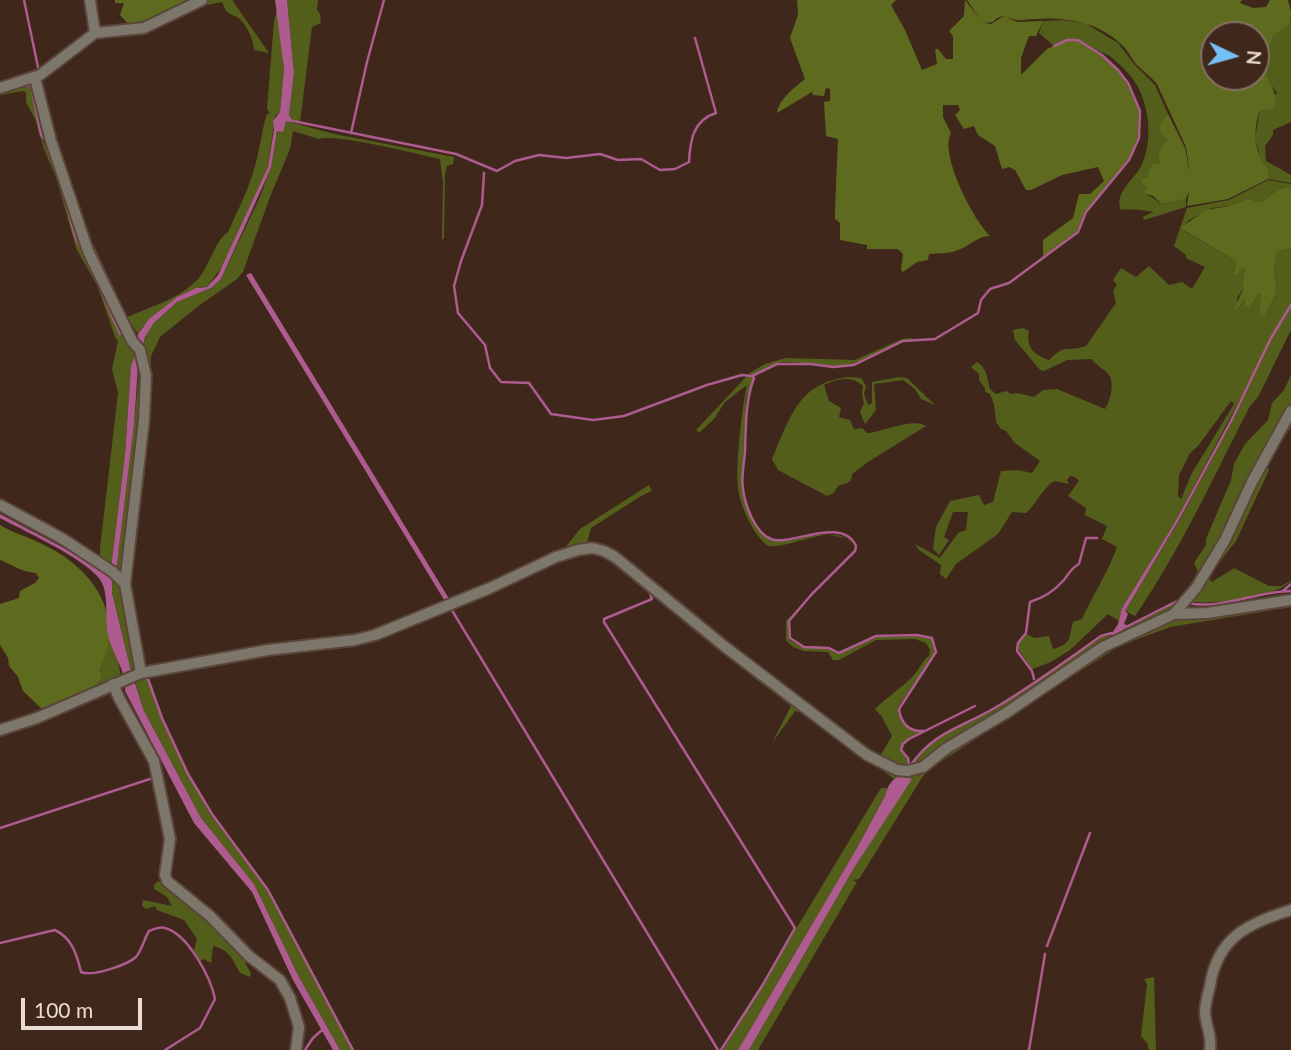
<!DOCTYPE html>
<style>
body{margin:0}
#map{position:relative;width:1291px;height:1050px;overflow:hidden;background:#3f281b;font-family:Lato,sans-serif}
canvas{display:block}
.north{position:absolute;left:1200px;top:21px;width:70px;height:70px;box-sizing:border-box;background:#3f281b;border:2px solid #837065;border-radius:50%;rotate:95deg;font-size:19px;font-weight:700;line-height:28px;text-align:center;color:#eadbd3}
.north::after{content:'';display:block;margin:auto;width:24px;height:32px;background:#74c0f6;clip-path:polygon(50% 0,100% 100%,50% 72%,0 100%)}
.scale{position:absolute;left:21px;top:998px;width:121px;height:32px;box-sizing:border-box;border:4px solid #eadbd3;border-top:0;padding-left:9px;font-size:21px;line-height:24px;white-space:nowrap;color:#eadbd3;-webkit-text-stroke:5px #3f281b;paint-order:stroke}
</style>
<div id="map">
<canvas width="1291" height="1050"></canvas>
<div class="north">N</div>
<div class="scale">100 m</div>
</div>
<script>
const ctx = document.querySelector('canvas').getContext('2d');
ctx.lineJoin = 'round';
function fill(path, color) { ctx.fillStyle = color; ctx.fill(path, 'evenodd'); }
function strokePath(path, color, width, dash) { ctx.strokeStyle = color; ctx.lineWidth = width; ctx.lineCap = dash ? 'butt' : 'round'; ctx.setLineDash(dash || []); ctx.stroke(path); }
fill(new Path2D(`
 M209,0H232L269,53L254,50C254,40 246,23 237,17C233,15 229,14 226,11L222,2L201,6L199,4Z
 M287,0H318L317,10L320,14L321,23L312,27L300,122L292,120L289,115L294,73Z
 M278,6L284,69L280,112L275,116L268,167L224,264L207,287C189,284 146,319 138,334L127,317C151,307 181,298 199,278C209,266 216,239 228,232C237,212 248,191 254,169C260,151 261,132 267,114H270L267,108L274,21Z
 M1291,18V122L1273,130V135L1265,146L1266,161L1291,175V183L1268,179V168L1261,160L1255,138L1260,110L1277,93C1266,79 1259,67 1260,49L1271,44L1272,36L1290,24Z
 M1062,20L1085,23L1118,43L1134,64L1155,85L1168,114L1160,123L1167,140L1158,152L1160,164L1147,177L1141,178L1142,184L1147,187L1145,193L1162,204L1186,199V207L1144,220L1143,217L1153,212C1145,210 1129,209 1121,210C1114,194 1132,181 1140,168C1148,153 1149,138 1148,121C1144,91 1135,77 1111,57C1108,54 1102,53 1097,50C1078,39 1074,35 1053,45L1039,33L1043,21Z
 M31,83L74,215L137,347L131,366L125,454L111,568L100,562V548L118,393L112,369L118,341L115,337L98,287L76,248L57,180L44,149L35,119L26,102V93L23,91L0,95V92L27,86L31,90L41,136L59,181L75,236L98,283L119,334L125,338L121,334L76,236L65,198L51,155L47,149L46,140L42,134L32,88L28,84Z
 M286,121L334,134L454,157L453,164L447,166L445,173L444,239H442L443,183L440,159C418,154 335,133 319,139L293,131L290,149L270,197L243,272L237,279L197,307L160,337L151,356L148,412L141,350L149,328L177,302L211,288L221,279L259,199L271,168L277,131Z
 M1268,180L1291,184V189L1286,187L1276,191L1262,202L1247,199L1230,206L1212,208L1189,220L1181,229L1234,260L1236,263L1233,273L1242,267L1245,268L1242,285L1244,288L1237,298L1238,308L1245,298L1250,307L1258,294L1262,292L1261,300L1266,314L1277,291L1274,270L1277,250L1291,248V303L1270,338L1263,355L1177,519L1122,608L1119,621L1108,614L1070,650L1051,662L1032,669L1018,649L1019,643L1027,634L1034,638L1049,636L1053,649C1073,643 1068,639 1073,622L1082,619C1093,594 1108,573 1117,547L1102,539L1107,526L1085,515L1086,508L1068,496L1079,481L1075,477L1070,476L1067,480L1069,484L1054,481C1042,489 1037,503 1026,513L1012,512L998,534L956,564L946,579L940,574L941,565L919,550L915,544L940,558L958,533L966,530L968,512H953L944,537L949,540L939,555L933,549L936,527L950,501L979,495L984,505L993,502L1001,471L1018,470L1032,473L1040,461L1015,443L1006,431L1001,429L996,422L994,404L990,394L985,392V388L979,380V374L971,367L977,362C987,367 987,379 990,389L996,394L1006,391L1011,394L1017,393L1034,397L1043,390L1057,389L1105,409C1110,402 1115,383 1109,375C1105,369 1096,366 1092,359L1067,360L1044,371L1040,370L1015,340L1013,330L1023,328L1029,331C1026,349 1034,354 1049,360C1067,342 1067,353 1086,346L1116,303L1113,291L1117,285L1113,280L1121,268L1136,277L1149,266L1169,285L1182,282L1192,289L1205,267L1186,258V255L1174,246L1187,208L1229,200ZM1231,401L1234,404L1192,473L1181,499L1178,496L1179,475L1190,453L1198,446Z
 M1291,307V330L1258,397L1250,406C1214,476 1180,551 1135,616L1125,611L1180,519L1232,421L1272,338Z
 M911,338L917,340C893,338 874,361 851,365C830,369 807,362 785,362L777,363L752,375L748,374L765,364L786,358L855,360L902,339Z
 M140,360L145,376L121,578L116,572L134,425Z
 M1291,375V408L1223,540L1194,587L1180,600L1198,572L1194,563L1206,545V539L1231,480L1234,464L1245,444L1268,420L1272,403L1284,390Z
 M746,377H752L753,379L746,400L742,490L755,525L772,541C805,542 815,527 850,540L855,548L854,550L788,621L789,640L802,647L826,648L840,654L877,637L923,636L931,638C935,644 936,650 933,657L898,707C898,722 907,732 922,732L903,744L901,750L907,759L908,767L895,765L874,755L605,549L560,554L580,529L649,485L652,491L641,496L591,528L587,542L604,546L634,567L763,669L880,756L892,736L882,717L875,709C887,697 903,687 914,675C920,668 922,661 929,656L930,650L926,643L915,639L876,640L839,660H833L828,652L804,651L793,647L786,640V621L854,550V546C837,519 792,549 768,546C754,535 743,512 739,494C734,473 742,407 747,385L725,402L714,419L699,433L696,430Z
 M849,377L861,378L866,386L864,394L868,405L872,403V382L899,377L907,378L935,405L921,399L915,389L903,380L874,384L876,410L865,424L860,412L864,403L862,394L863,386C852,375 836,379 824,385L829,401L841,408L839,417L850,420L854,429L862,428L867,433C882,432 914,417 926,426L868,462L852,474C852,484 846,483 838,486L834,493L827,496L778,470L772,459C790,418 798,382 849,377Z
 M1291,415V427L1266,465L1269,470L1236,541L1208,577L1212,582L1234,568L1269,586H1282L1291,580C1279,598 1208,606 1187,601Z
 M574,553H603L871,758L912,775L1104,651L1171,621L1291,604V607L1170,627L1119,646L931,768L923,776L859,879L853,880L857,882L758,1050H749L854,868L911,779L899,776L894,779L805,713L795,711L772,743L791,706L726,656L612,561C585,544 563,560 537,572Z
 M112,578L120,585L138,670L131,671L112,593Z
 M1177,602L1179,603L1174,611L1101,646L922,764L911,766C937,728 963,729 999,707C1033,685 1068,660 1102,637L1113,635Z
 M109,639L117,654L121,677L94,690L102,676L100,672Z
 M146,674L162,718L188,775L211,815L268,891L352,1050H340L299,977L254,884L201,818L144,711L135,682L136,678Z
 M881,788H887L885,796L857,848L738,1050H723Z
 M158,881C194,898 220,930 247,958L245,963L251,973L250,977L240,973C233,960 229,949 213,946L211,963L204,959L200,961L194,950L197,939L184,920L157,910L155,906L146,909L142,906L143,900L172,906L167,897L154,889V885Z
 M1154,977L1156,1050H1149L1147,1043L1141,1036L1147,984L1144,979Z`), '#535e1b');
fill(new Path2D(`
 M115,0H199L132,28L120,15L124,3H115Z
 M797,0H896L891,5L905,30L922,70L937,64L935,49H938L946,59H953V36L949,31L964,16L965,0L980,19L967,0H1242L1240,3L1253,8L1266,7L1270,0H1288L1291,12L1290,24L1273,36L1271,44L1260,50C1259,76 1283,91 1273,109L1260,110C1253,130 1253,152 1268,168V179L1228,199L1187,206L1189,191L1186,199L1162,204L1153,196L1144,193L1147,187L1142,184L1141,178L1147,177L1152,165L1160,164L1158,152L1167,140L1159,129L1160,123L1168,114L1185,148L1190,175L1186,147L1157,84C1151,77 1144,72 1137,65C1132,60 1130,53 1124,47C1097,19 1059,16 1022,20C1009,22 1004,10 993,22L984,23L991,24L1004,16L1017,22L1043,21L1036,36H1029L1021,58V75L1047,49L1067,40H1078L1101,55L1118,71L1127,84L1139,111L1138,137L1129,159L1085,212L1077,231L1043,257V240L1073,218L1079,194H1090L1104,181L1098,167L1062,175L1031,190H1026L1015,170L1009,167L1002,169L995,146L978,135L974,126L964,129L955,115L960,110L958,105H943V117L951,133C939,154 973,219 990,236C977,236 970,246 958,250C949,254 939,253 929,254L928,260L917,262L903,272L901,270L903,254L898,249H867V245L840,240V223L835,219V210L838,139L826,136L824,102L830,101V89L826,88L824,96L813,95L812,92L777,113C779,99 794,88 805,79L790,38L798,15ZM1214,35H1256V77H1214Z
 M1286,187L1291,189V248L1277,251L1274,270L1277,291L1266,314L1260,316L1261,293L1258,294L1250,307L1245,305V298L1238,308L1233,311L1244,288L1242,285L1245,268L1242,267L1237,274H1233L1236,263L1234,260L1180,228L1206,210L1230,206L1247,199L1262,202L1276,191Z
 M0,525C13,533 26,536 40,543C78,560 113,594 109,639C108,650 103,661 100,671L102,676L94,690L45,712L23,691L18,677L9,666L8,658L0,645V604L19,598L20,591L35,583L39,578L36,573C18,571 16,566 0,560Z`), '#5e6b1e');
fill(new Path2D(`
 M275,0H287L294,73L289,115L292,120L291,122L286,121L283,132L277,131L271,168L221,279L211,288L177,302L153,324L145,337L138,366L134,425L116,572L112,578V593L131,671L144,711L201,818L254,884L299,977L340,1050H333L293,980L252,892L194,823L125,691C127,673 114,656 109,639C104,623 109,602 103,585C96,563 22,530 0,518V514L75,554L111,568L125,454L131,366L138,345V334L149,319L177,297L196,288L207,287L218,275L268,167L274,129L273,121L280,112L284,69Z
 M251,273L451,602L446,603L246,275Z
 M1177,519L1176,525L1125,611L1128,614L1124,624L1129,626L1113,636L1111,635L1118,624L1122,608Z
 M899,776L912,779L854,868L749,1050H738L857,848L885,796C887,787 891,780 899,776Z`), '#ae5b90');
strokePath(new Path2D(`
 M24,0L39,72
 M24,85L30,86L32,90L41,135L45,140
 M288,120L456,154L497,171L515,161L539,155L566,158L600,154L618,160L641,159L660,170L675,169L689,162C690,141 693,120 716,113L695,38
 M351,133L367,62L384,0
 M45,140L50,156
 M484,173L482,205L461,261L454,286L458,313L485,345L490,368L501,382L529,383L551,414L593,420L624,416L707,385L742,375L752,376L777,364H811L833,367L854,365L903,341L935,339L978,313L981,300L990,289L1009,283L1078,232L1086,212L1129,160L1139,138L1140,111L1128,83L1118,70L1102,55L1078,40H1067L1054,46
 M63,192L75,236L95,277
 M89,239L125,315
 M99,286L120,334
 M752,376L754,378C745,402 746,426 745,452C744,464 741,477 743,489C745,505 755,533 771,539C789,547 842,515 856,546L855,551L811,595L789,621L790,638L804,647L829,648L839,653L876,636L917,635L932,638L936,652L899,709C901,725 910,732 925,731
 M1176,523L1231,421L1271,338L1291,305
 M1283,591L1291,584
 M650,593L652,599L604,619V622L795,928L762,986L721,1050
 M1188,603C1222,610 1257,591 1291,591
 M450,607L718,1050
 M1126,627L1179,600
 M147,676L162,718L188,774L212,814L268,890L353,1050
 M1034,679L1032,671L1017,651L1018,643L1026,633L1030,602C1043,598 1054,591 1063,581C1069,574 1071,568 1079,564L1086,538H1097
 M909,765L908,758L901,750L903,744L909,739L975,706
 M910,766C935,730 962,728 998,706C1033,685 1067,660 1101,636L1112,633
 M0,828L153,778
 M0,943L55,930C72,938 77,955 81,972C92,977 127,965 136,957C142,950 144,939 149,931C154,929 160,926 165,928C188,934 211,978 215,999L200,1028L165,1050
 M1047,946L1090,833
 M305,1050L313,1038L322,1030
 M1029,1050L1045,954`), '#ae5b90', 2.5);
const minor = new Path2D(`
 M90,0L95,33
 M35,78L51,141L88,251L132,341L140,350L146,376L144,420L125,584
 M0,88L40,75L95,33L144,28L202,0
 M0,505L63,539L113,572L125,584L141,673
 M1174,614L1207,613L1291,600
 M113,684L119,698L154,761L170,839L165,875L167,881L210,916L249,956L280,980L290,998L299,1027L296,1050
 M0,730L37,718L141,673L268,650L355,640L375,635L490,588L556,557L578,550L592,548L604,551L615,557L724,646L867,755L897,770L908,771L923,767L947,748L1006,713L1103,647L1174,614L1196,588L1225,540L1252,482L1291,411
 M1210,1050C1212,1036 1206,1026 1205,1013C1205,1004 1208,994 1210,986C1217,938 1248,923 1291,910`);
strokePath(minor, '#5a4538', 14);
strokePath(minor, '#7c766b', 10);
</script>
